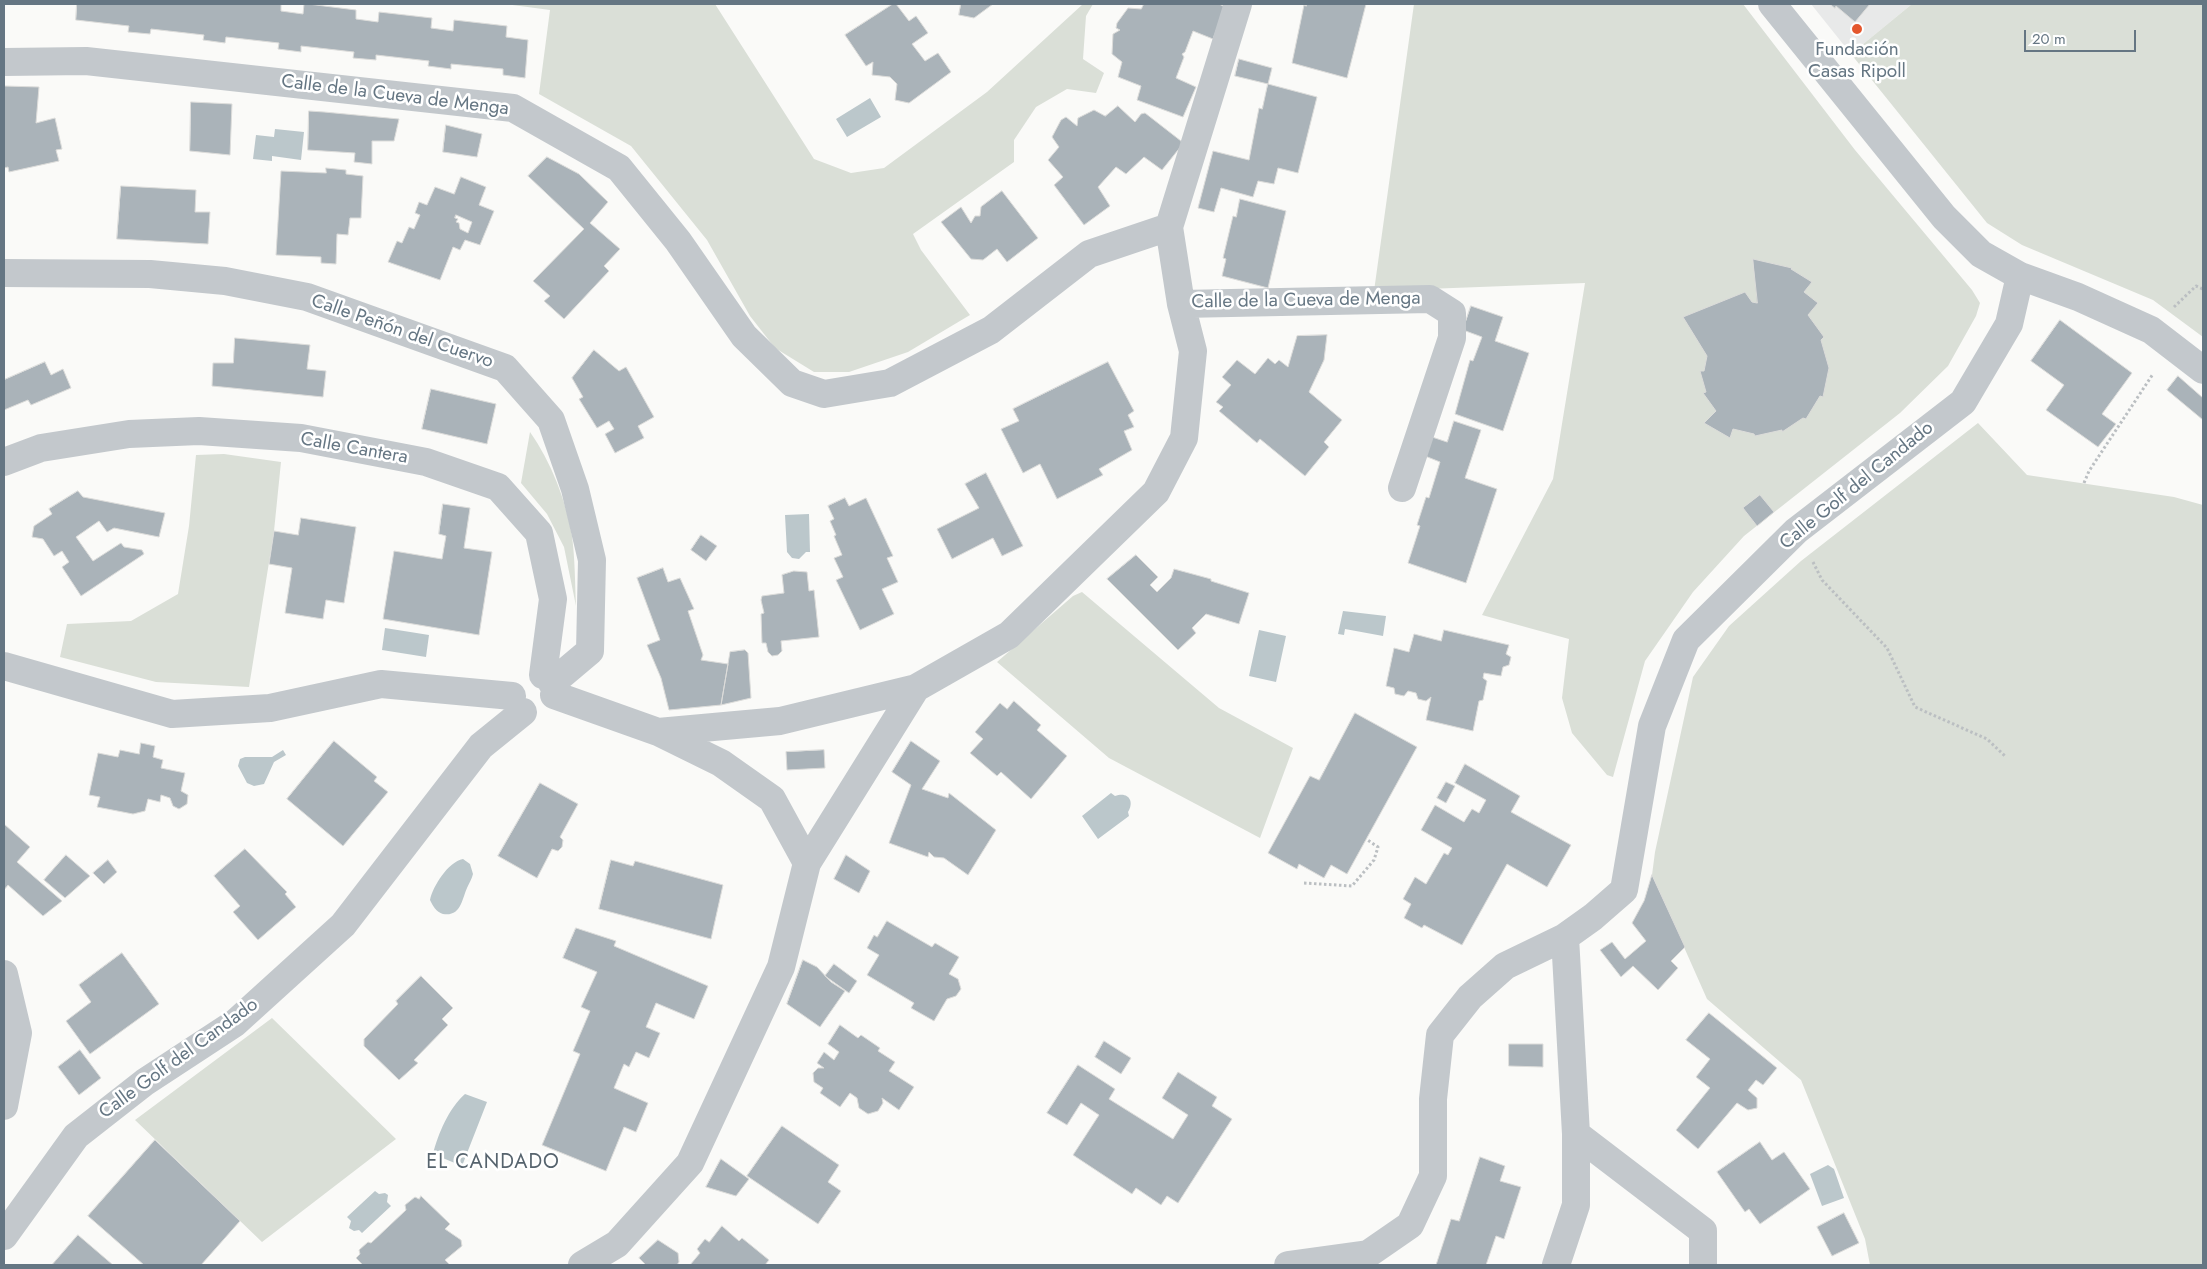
<!DOCTYPE html>
<meta charset="utf-8">
<style>
body{margin:0}
#map{position:relative;width:2207px;height:1269px;overflow:hidden;background:#fafaf8;font-family:Jost,sans-serif}
canvas{display:block}
.frame{position:absolute;inset:0;border:5px solid #657683;pointer-events:none}
.scale{position:absolute;left:2024px;top:30px;width:112px;height:22px;box-sizing:border-box;border:2px solid #657683;border-top:0;padding-left:6px;font-size:15px;line-height:18px;white-space:nowrap;color:#657683;-webkit-text-stroke:4px #fff;paint-order:stroke}
</style>
<div id="map">
<canvas width="2207" height="1269"></canvas>
<div class="frame"></div>
<div class="scale">20 m</div>
</div>
<script>
const ctx = document.querySelector('canvas').getContext('2d');
ctx.lineJoin = 'round';
function fill(path, color) { ctx.fillStyle = color; ctx.fill(path, 'evenodd'); }
function strokePath(path, color, width, dash) { ctx.strokeStyle = color; ctx.lineWidth = width; ctx.lineCap = dash ? 'butt' : 'round'; ctx.setLineDash(dash || []); ctx.stroke(path); }
function write(font, color, halo, rows, align = 'center') {
  ctx.font = font + ' Jost,sans-serif'; ctx.lineWidth = 5; ctx.setLineDash([]); ctx.textBaseline = 'middle'; ctx.strokeStyle = halo; ctx.fillStyle = color; for (const [text, x, y, turn = 0] of rows) {
    ctx.save(); ctx.translate(x, y); ctx.rotate((+turn || 0) * Math.PI / 180); ctx.textAlign = isNaN(turn) ? turn : align; if (halo) ctx.strokeText(text, 0, 0); ctx.fillText(text, 0, 0); ctx.restore();
  }
}
fill(new Path2D(`
 M1811,4H1912L1851,54Z`), '#e8e9e9');
fill(new Path2D(`
 M505,4H715L814,159L851,173L884,168L987,92L1083,4H1093L1086,16L1083,59L1104,73L1096,93L1067,89L1036,107L1014,140V162L913,234L921,250L970,315L908,352L849,372H814L775,348L750,316L707,240L631,146L539,94L550,10Z
 M1414,4H1743L1855,150L1972,290L1980,303L1976,316L1948,366L1900,413L1744,536L1693,592L1645,661L1613,777L1607,775L1572,733L1562,698L1569,639L1482,615L1553,479L1585,283L1374,291Z
 M1912,4H2203V337L2153,300L2022,245L1987,223L1851,54Z
 M1978,423L2027,475L2174,497L2203,505V1265H1870L1865,1239L1801,1080L1707,999L1652,875L1655,852L1693,677L1729,626L1801,561Z
 M530,432C551,462 566,500 572,536C575,559 575,583 576,606L564,547L547,514L521,483Z
 M224,454L281,462L274,531L249,687L156,682L60,657L67,624L131,621L178,594L189,526L196,455Z
 M1082,592L1219,708L1293,748L1260,838L1109,758L997,662L1073,596Z
 M272,1018L396,1139L262,1242L135,1120Z`), '#dadfd7');
fill(new Path2D(`
 M870,98L881,117L847,137L836,119Z
 M275,129L304,132L301,160L272,156V161L253,159L256,135L274,137Z
 M809,514L810,552H806L799,559L792,558L787,552L785,515Z
 M1343,611L1386,616L1383,636L1345,629L1344,635L1338,634Z
 M385,628L429,635L426,657L382,650Z
 M1259,630L1286,636L1276,682L1249,676Z
 M283,750L286,755L274,762L264,784L254,786L247,783L238,766L240,759L245,757H272Z
 M1111,793L1115,796C1128,791 1135,801 1128,812L1129,816L1098,839L1082,816Z
 M463,859L470,864L473,874C472,879 469,883 467,888C462,899 461,917 443,914C436,912 433,906 430,900C433,886 448,862 463,859Z
 M465,1094L487,1102L462,1166L433,1154C438,1134 449,1108 465,1094Z
 M1828,1165L1834,1169L1844,1198L1822,1206L1810,1174Z
 M375,1191L379,1194L385,1193L388,1195L387,1202L391,1206L362,1233L359,1230L354,1231L349,1228L351,1221L347,1217Z`), '#bbc7cb');
const building = new Path2D(`
 M77,4H281V11L303,14L304,4H308L356,10V19L378,22L379,12L432,18L431,28L453,31L454,20L507,26L506,37L528,40L525,78L503,75V69L451,64V69L428,66L429,61L376,55V60L353,58L354,52L301,46V52L278,49L279,43L226,37L225,43L203,40L204,35L151,29L150,34L128,32L129,26L76,20Z
 M893,4H896L909,21L916,16L928,33L912,44L925,61L938,53L951,72L909,103L895,100L897,84L890,77L872,75L873,62L866,66L845,35Z
 M961,4H993L974,18L959,15Z
 M1144,4H1219L1225,7L1213,39L1193,31L1185,52L1182,54L1184,57L1176,78L1196,87L1183,117L1137,100L1141,86L1118,77L1122,62L1112,54L1113,34L1120,30L1116,28L1117,23L1128,8L1141,9Z
 M1307,4H1366L1347,78L1292,63L1304,5L1306,6Z
 M1830,4H1870L1855,22L1836,6L1835,8Z
 M1239,59L1272,68L1268,84L1235,76Z
 M1268,84L1317,97L1298,173L1278,168L1274,184L1258,181L1253,197L1221,188L1214,212L1198,208L1213,151L1249,160L1259,108L1262,109Z
 M4,86L39,87L36,123L55,118L62,149L56,150L59,161L9,172L8,167L4,168Z
 M191,102L232,104L230,155L190,151Z
 M1118,106L1135,122L1141,114L1145,113L1181,141L1182,145L1162,170L1144,157L1126,174L1116,167L1098,187L1110,206L1084,225L1054,185L1063,177L1048,160L1059,147L1052,137L1061,120L1066,117L1077,126L1078,118L1094,110L1105,116Z
 M309,111L324,112L399,119L394,141H372V164L354,162L355,153L308,150Z
 M446,125L482,134L477,157L443,152Z
 M547,157L579,174L608,202L590,223L620,249L604,266L609,271L564,319L544,301L550,296L533,281L584,229L528,176Z
 M326,168L346,170V174L363,176L361,218H350L348,235L337,234L336,264L321,263V257L276,255L281,171L326,173Z
 M461,177L486,187L479,205L494,211L480,245L465,240L460,250L453,247L440,280L388,262L397,241L402,243L409,227L414,229L420,215L415,213L419,202L427,205L435,187L454,194ZM456,215L472,222L468,233L460,229L459,223L456,222L458,219L455,218Z
 M121,186L196,190L195,212H210L208,244L117,239Z
 M1002,191L1038,238L1007,262L997,249L983,260L971,259L941,222L961,207L971,223L975,216H980L981,207Z
 M1240,199L1286,211L1268,288L1222,276L1226,259L1223,258L1233,216L1236,217Z
 M1753,259L1792,268L1791,269L1812,282L1804,292L1818,303L1808,315L1824,337L1821,340L1829,368L1823,397L1820,396L1806,419L1803,418L1782,432V430L1755,436L1754,434L1733,429L1730,438L1704,423L1716,411L1703,393L1706,392L1700,371H1704L1707,356L1683,317L1745,292L1752,302L1757,303Z
 M1471,306L1503,317L1495,341L1529,353L1503,431L1455,414L1470,360L1473,361L1482,337L1463,330Z
 M2060,320L2132,373L2102,414L2116,424L2098,447L2046,410L2064,385L2031,361Z
 M1327,335L1324,360L1309,392L1342,420L1324,442L1329,447L1305,476L1260,439L1257,443L1219,411L1223,407L1216,402L1231,385L1222,377L1237,360L1255,374L1268,358L1275,364L1279,360L1288,367L1297,336Z
 M235,338L310,345L307,369L326,371L323,397L212,386L213,363H233Z
 M594,350L619,371L626,367L654,417L638,426L644,438L615,453L605,434L614,429L609,421L597,428L579,399L583,397L572,378Z
 M45,362L51,375L63,369L71,388L31,405L28,400L4,410V380Z
 M1108,362L1134,411L1128,415L1134,427L1124,431L1132,450L1099,469L1103,475L1057,499L1040,464L1023,473L1001,429L1019,421L1013,409Z
 M2178,376L2203,398V420L2167,390Z
 M431,389L496,404L487,444L422,429Z
 M1454,421L1481,430L1465,478L1497,489L1466,583L1408,563L1420,526L1417,525L1426,497L1429,498L1440,462L1425,456L1432,437L1447,442Z
 M986,473L1023,546L1002,556L993,538L952,559L937,529L979,508L965,484Z
 M78,491L83,497L165,513L159,537L114,528L107,532L99,521L76,537L93,561L121,543L124,547L142,550L144,554L81,596L62,567L69,562L62,551L54,556L43,539L32,537L34,526L52,514L49,509Z
 M1760,495L1774,512L1757,526L1743,508Z
 M845,498L849,506L866,498L893,556L887,558L898,582L882,589L894,614L860,630L836,580L843,577L834,558L842,555L834,536L836,535L830,521L834,519L828,506Z
 M443,504L470,508L464,548L492,552L479,635L383,619L394,551L442,559L446,536L439,534Z
 M301,518L356,527L344,603L326,600L323,619L285,613L292,568L269,564L274,531L298,535Z
 M701,535L717,546L706,561L691,550Z
 M1136,555L1158,577L1150,585L1157,592L1171,578L1174,569L1211,579V581L1249,593L1239,624L1206,614L1192,628L1196,633L1178,650L1107,579Z
 M663,568L668,582L680,578L694,609L688,611L703,655L701,660L728,664L721,705L669,710L661,678L647,645L660,640L637,578Z
 M794,571L807,572L809,591L814,590L819,637L781,641L782,651L778,655L772,656L768,652L766,643H762L761,614L764,613L761,600L762,596L784,593L782,575Z
 M1444,630L1509,645L1506,654L1511,657L1509,665L1503,667L1501,676L1484,673L1483,678L1487,681L1483,700L1479,701L1473,731L1426,720L1431,697L1426,701L1418,699L1416,693L1408,691L1404,696L1395,694L1394,688L1386,686L1394,648L1409,652L1414,634L1441,641Z
 M745,650L748,653L751,698L721,705L730,652Z
 M1014,701L1041,725L1037,730L1067,756L1031,799L1001,772L997,776L970,753L983,739L975,732L1000,703L1007,709Z
 M1355,713L1417,747L1347,874L1331,865L1324,878L1299,864L1297,869L1268,853L1310,776L1319,780Z
 M334,741L377,777L374,781L388,792L343,846L287,799Z
 M911,741L940,761L922,789L948,798L949,793L996,830L968,875L944,858L934,857L929,852L928,857L889,843L911,785L892,772Z
 M141,743L155,746L153,757L163,760L161,768L185,773L181,791L188,795L187,804L179,809L173,806L170,798L161,795L160,802L148,799L145,811L133,814L97,807L100,797L89,795L98,753L118,757L120,750L139,754Z
 M824,750L825,768L787,770L786,752Z
 M1465,764L1520,796L1511,812L1571,845L1547,887L1507,864L1462,945L1424,925L1422,928L1404,918L1411,904L1403,899L1415,877L1426,884L1444,853L1448,855L1452,848L1421,830L1435,805L1464,822L1472,809L1479,813L1486,800L1455,783Z
 M1446,782L1455,786L1446,803L1437,798Z
 M540,783L578,804L560,837L563,840L562,847L558,851L552,849L537,878L498,856Z
 M4,824L30,847L17,862L62,901L43,916L8,885L4,890Z
 M245,849L287,892L285,894L296,907L258,940L233,912L240,906L214,876Z
 M66,855L90,876L65,898L44,880Z
 M846,855L870,871L859,893L834,879Z
 M108,860L117,872L104,884L93,873Z
 M611,860L633,866L635,861L723,885L711,939L599,909Z
 M1652,875L1685,947L1671,961L1678,968L1658,990L1633,966L1621,977L1600,950L1612,942L1625,959L1646,941L1632,923L1644,901Z
 M887,921L932,947L935,943L959,957L949,974L958,979L961,989L956,996L947,999L934,1021L911,1008L914,1003L867,975L879,955L867,948L874,935L877,937Z
 M576,928L616,941L614,946L708,986L694,1019L656,1003L646,1027L660,1033L649,1058L636,1052L629,1067L624,1064L614,1088L648,1103L636,1132L624,1127L606,1171L542,1145L580,1054L573,1051L590,1011L581,1007L597,972L563,958Z
 M122,953L159,1004L90,1054L66,1021L91,1002L79,985Z
 M803,960L817,967L831,982L845,991L820,1027L787,1004Z
 M834,964L857,981L849,993L825,976Z
 M421,976L453,1008L442,1019L448,1025L414,1060L418,1063L399,1080L364,1046V1039L398,1004L396,1001Z
 M1709,1013L1777,1068L1763,1085L1756,1080L1748,1090L1757,1098V1108L1748,1110L1737,1103L1698,1149L1676,1130L1710,1088L1696,1077L1710,1059L1686,1040Z
 M840,1025L858,1038L861,1035L880,1048L878,1051L895,1062L889,1071L914,1087L899,1110L882,1098L883,1103L878,1111L868,1114L859,1108L857,1098L850,1093L840,1107L820,1093L823,1088L814,1082L813,1073L818,1068H824L817,1063L824,1052L834,1060L839,1052L828,1044Z
 M1104,1041L1131,1058L1121,1074L1095,1057Z
 M1509,1044H1543V1067L1509,1066Z
 M80,1050L101,1078L79,1095L58,1067Z
 M1078,1065L1115,1089L1109,1099L1173,1139L1188,1115L1162,1098L1178,1072L1217,1097L1212,1106L1232,1119L1178,1203L1167,1196L1161,1205L1136,1188L1132,1194L1073,1155L1099,1115L1081,1103L1067,1125L1047,1113Z
 M782,1126L839,1165L828,1182L841,1191L818,1224L747,1176Z
 M155,1140L240,1221L201,1265H144L88,1216Z
 M1760,1142L1772,1160L1784,1152L1810,1189L1760,1224L1749,1209L1745,1212L1717,1172Z
 M1480,1157L1505,1166L1500,1181L1521,1187L1504,1239L1496,1236L1486,1265H1436L1451,1219L1459,1221Z
 M721,1159L749,1179L736,1196L706,1187Z
 M421,1196L450,1224L445,1229L461,1240L462,1246L445,1260L450,1265H363L356,1258L360,1254L359,1250L368,1242L371,1243L406,1210L405,1205L415,1197L419,1199Z
 M1844,1213L1859,1243L1832,1256L1817,1227Z
 M722,1226L739,1241L742,1238L769,1260L765,1265H690L700,1253L697,1249L705,1239L709,1242Z
 M78,1235L113,1265H52Z
 M658,1240L678,1253L679,1262L677,1265H646L639,1258Z`);
fill(building, '#aab3b9');
strokePath(building, '#dcdcda', 1);
strokePath(new Path2D(`
 M2174,307L2196,286L2203,289
 M2084,483L2089,471L2153,374
 M1813,562L1822,580L1887,648L1915,707L1987,739L2006,757
 M1304,883L1352,886L1374,860L1378,847L1366,839`), '#bbbfc2', 3, [2.5, 2.5]);
strokePath(new Path2D(`
 M1772,4L1944,217L1981,254L2020,276L2078,297L2151,330L2203,370
 M4,62L86,61L513,108L619,168L678,241L744,336L792,383L824,394L890,383L991,330L1089,254L1169,227L1238,4
 M4,273L150,274L225,281L307,297L505,368L551,420L575,489L592,560L590,651L552,683
 M1181,304L1430,299L1452,313V338L1402,488
 M4,462L41,448L129,434L199,431L301,438L426,462L498,487L539,533L553,599L543,675
 M4,666L172,714L270,708L381,684L512,696
 M554,695L658,732L721,763L772,799L807,863
 M658,732L780,721L916,688
 M4,974L18,1033L4,1106
 M1576,1134L1703,1231V1265
 M4,1236L76,1136L145,1082L235,1023L343,925L481,746L523,712
 M582,1265L617,1244L690,1163L781,967L807,863L916,688L1009,635L1156,492L1184,438L1193,351L1181,304L1169,227
 M1288,1265L1368,1254L1410,1225L1433,1176V1099L1440,1035L1470,997L1505,966L1565,937L1593,917L1624,890L1652,726L1686,640L1796,531L1963,402L2009,324L2020,276
 M1556,1265L1576,1205V1134L1565,937`), '#c3c8cc', 28);
for (const [x, y, r, color] of [
 [1857,29,6,"#e4572e"]
]) { const dot = new Path2D(); dot.arc(x, y, r, 0, 2 * Math.PI); ctx.fillStyle = color; ctx.fill(dot); strokePath(dot, '#fff', 2); }
write('19px', '#657683', '#fff', [
 ["Fundación",1857,50],
 ["Casas Ripoll",1857,72]
]);
write('19px', '#657683', '#fff', [
 ["Calle de la Cueva de Menga",395,96,7],
 ["Calle de la Cueva de Menga",1306,301,-1],
 ["Calle Peñón del Cuervo",402,332,19],
 ["Calle Cantera",354,449,10],
 ["Calle Golf del Candado",1857,486,-39],
 ["Calle Golf del Candado",179,1059,-36]
]);
ctx.letterSpacing = '1px';
write('20px', '#57646e', '#fff', [
 ["EL CANDADO",493,1163]
]);
ctx.letterSpacing = '0px';
</script>
